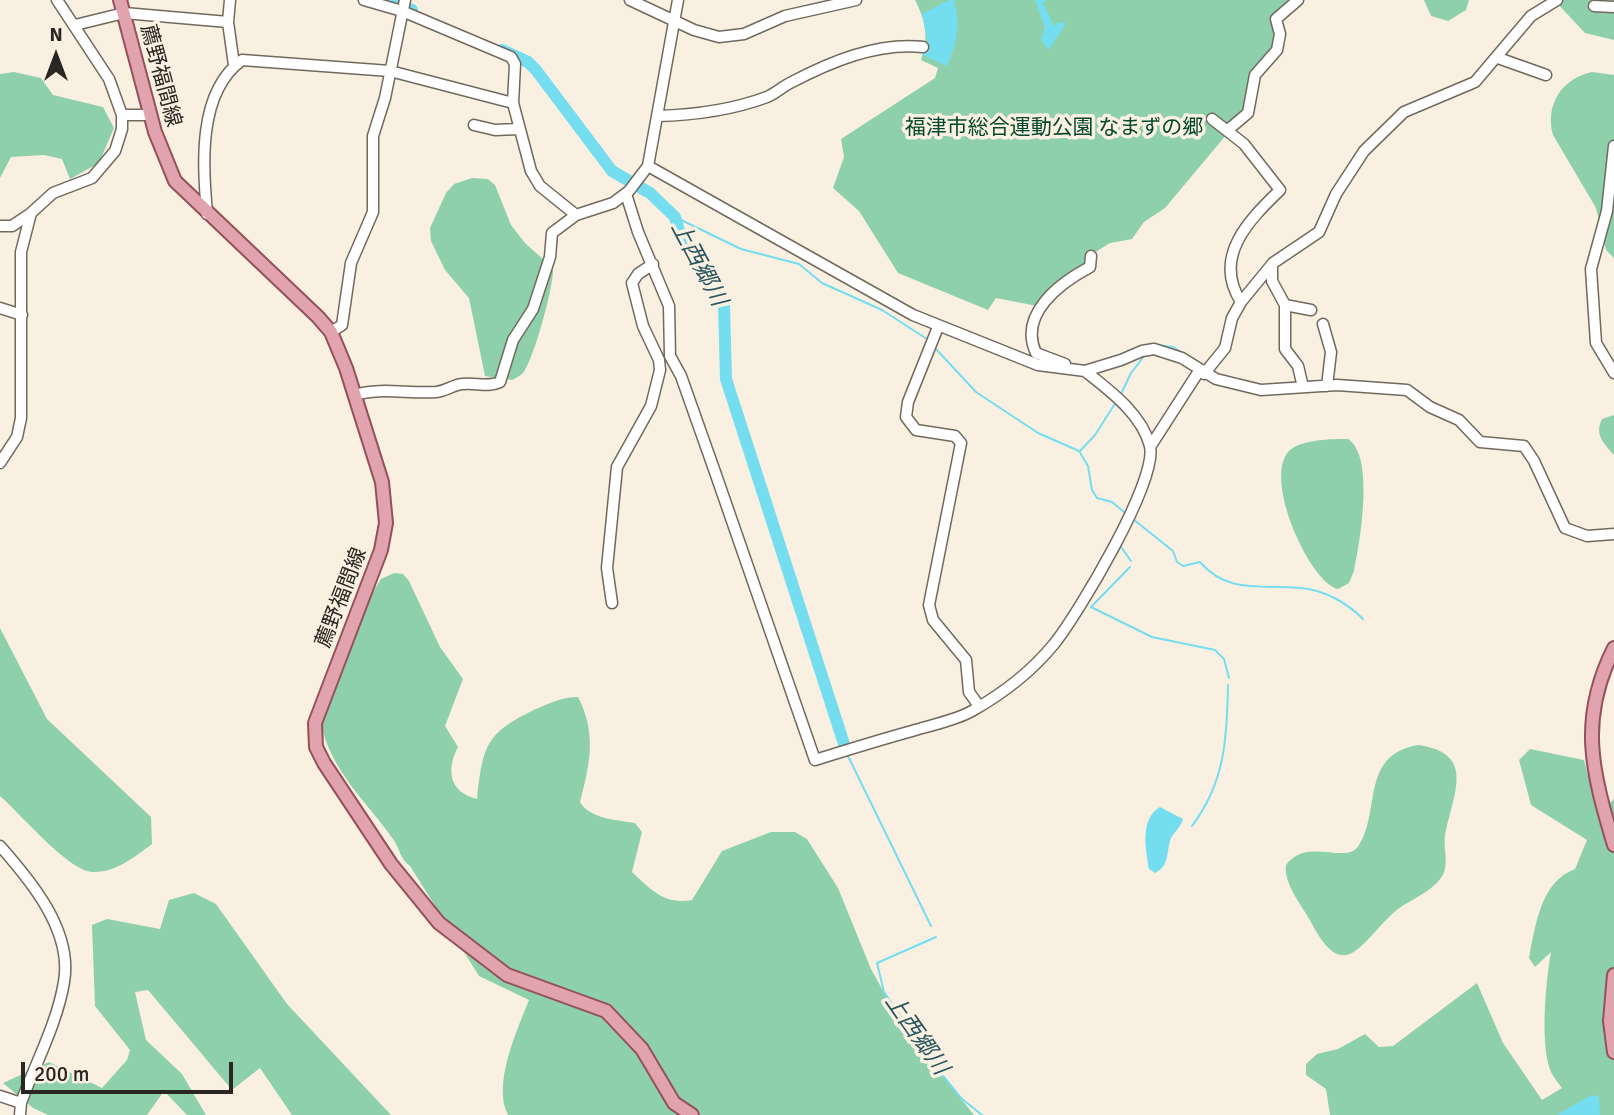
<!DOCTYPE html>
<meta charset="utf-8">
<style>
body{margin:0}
#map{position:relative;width:1614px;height:1115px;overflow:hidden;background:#faf0e2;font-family:Signika,sans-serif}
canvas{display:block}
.north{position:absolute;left:21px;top:21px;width:70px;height:70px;-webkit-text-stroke:5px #faf0e2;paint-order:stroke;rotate:0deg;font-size:19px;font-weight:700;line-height:28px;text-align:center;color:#2a2722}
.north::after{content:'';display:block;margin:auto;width:24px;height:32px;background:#2a2722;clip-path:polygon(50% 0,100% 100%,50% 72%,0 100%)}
.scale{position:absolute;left:21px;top:1062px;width:212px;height:32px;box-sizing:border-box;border:4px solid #2a2722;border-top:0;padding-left:9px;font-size:21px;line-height:24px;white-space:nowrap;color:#2a2722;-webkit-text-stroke:5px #faf0e2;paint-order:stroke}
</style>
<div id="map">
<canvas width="1614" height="1115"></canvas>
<div class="north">N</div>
<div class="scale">200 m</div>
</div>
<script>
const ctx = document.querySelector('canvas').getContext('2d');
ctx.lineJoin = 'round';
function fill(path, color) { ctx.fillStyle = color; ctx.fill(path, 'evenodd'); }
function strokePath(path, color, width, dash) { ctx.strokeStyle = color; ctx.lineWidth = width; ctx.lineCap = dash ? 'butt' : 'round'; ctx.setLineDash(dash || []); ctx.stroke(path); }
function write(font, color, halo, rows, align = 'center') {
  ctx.font = font + ' Signika,"Noto Sans JP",sans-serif'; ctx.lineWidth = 7; ctx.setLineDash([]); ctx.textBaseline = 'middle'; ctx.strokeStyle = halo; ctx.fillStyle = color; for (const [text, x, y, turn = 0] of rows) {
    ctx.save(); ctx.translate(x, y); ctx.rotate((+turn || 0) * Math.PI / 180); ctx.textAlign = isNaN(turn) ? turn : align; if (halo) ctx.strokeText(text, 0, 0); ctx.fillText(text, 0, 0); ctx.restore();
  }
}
fill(new Path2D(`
 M915,0H1302L1278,20L1282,35L1256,78L1253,103L1165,208L1144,222L1132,239L1110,243L1089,256L1088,264L1037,306L996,298L988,310L898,273L859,211L833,188L844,157L841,139L935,78L938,68L921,60C929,36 926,22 915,0Z
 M1424,0H1469L1466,10L1448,21L1431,16Z
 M1554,0H1614V40L1585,33Z
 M14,72L41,78L53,95L103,107L114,128L99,163L70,179L62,159L44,155L11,157L0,178V74Z
 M1592,72L1614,75V258L1606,250L1596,208L1553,135C1545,105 1561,79 1592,72Z
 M472,178L488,179L495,185L511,225L525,243L553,268C554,286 535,354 525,370C522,375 518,377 512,380L485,376L469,298L445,270L431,241L430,228L446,193L454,184Z
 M1614,415V455C1604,444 1594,434 1602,419Z
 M1348,439C1375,456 1360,543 1354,571L1349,583L1338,589C1311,584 1262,479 1289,451C1301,439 1332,439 1348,439Z
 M394,573L403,574L409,581L440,647L463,679L445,726L458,747C446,770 449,792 477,799C483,746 485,733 536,709C551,703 562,697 578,697C597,734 590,763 580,802C590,819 617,820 635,823L642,832L632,872C651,890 665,905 692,900L722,851L771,832H795L807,839L838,888L871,969L902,1025L974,1115H508C492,1085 517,1030 529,1000L479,976L410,866C400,859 400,849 393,839C366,801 331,771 321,724L373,592L381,579Z
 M0,628L47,719L151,817L152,844C136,856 115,873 93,872C69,872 19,812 0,796Z
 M1418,745C1478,753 1452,796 1445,836C1443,849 1450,866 1441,878C1431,892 1412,899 1398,909C1363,937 1346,990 1311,922C1302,906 1283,883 1286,865C1307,836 1347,866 1359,845C1381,811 1360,755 1418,745Z
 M1530,749L1584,760L1598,815L1614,799V1115H1330L1326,1089L1306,1075V1064L1317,1054L1338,1049L1365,1034L1379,1047L1393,1046L1477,983L1503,1043L1542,1100L1562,1088C1559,1084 1555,1079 1552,1074C1539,1049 1546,979 1551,952L1535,967L1529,958C1535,926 1541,881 1575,869L1587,840L1531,805L1519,760Z
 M194,893L216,904L287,1004L391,1115H292L260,1068L232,1090L148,990L135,992L146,1040L182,1074L206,1115H187L164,1091L147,1115H48L33,1108L3,1083L49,1062L102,1088L127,1060L130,1050L95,1006L92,925L107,919L160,929L169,900Z`), '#8fd0ac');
fill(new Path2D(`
 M949,0H954C961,24 957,44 947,66L923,55L927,41L922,14Z
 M1035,0H1047L1043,3L1054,26L1059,22L1066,23L1049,50L1041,40L1045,27Z
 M1160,807L1183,819C1181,827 1175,831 1171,838C1166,851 1170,866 1155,873L1149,869C1146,851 1139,819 1160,807Z
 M1596,1095L1599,1097L1600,1115H1557L1587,1097Z`), '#74ddef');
strokePath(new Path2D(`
 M675,217L741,249L799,264L822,283L882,310L927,339
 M1231,343L1235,325
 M1157,345L1173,347L1190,358
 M935,348L976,392L1038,433L1079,451L1088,466L1092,490L1097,498L1112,502L1124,512
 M1339,380L1368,382
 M1417,390L1422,395
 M1121,394L1131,373L1145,355
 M1468,423L1481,437
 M1080,451L1095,435L1116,402
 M1133,519L1173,551L1177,562L1183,566L1200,562C1228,595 1264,584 1301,588C1325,590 1347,603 1363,619
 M1119,544L1131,561
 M1130,567L1091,607L1152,637L1215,650L1224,659L1229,678
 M848,756L931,926
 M1192,826C1225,782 1227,739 1228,685
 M936,937L877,963L884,992L931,1061L961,1098L982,1115`), '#74ddef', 2);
strokePath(new Path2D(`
 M385,0L412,10
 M502,50L528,62L536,70L612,171L650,193L675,217L684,248L707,274L724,305L726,379L845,747`), '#74ddef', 12);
const minor = new Path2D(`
 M230,0L228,22L234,65
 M364,0L402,11L511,57L515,64L513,103L531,171L540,186L576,215
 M630,0L694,30L719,37L744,34L785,16L856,0
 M1594,6L1614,7
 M75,25L124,13L228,22
 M1498,58L1546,75
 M122,115H151
 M657,116C695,115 732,110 767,97C776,93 782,87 790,83C830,62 877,42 923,47
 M1212,119L1244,144L1280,190C1249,220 1212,257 1241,302
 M474,125L495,130L518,129
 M1229,129L1248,113L1255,75L1277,50L1280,34L1276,19L1298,0
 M1614,146L1607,211L1591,269L1596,343L1614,373
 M648,166L913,315L1038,365L1085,371L1121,360L1142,351L1154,349L1182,358L1216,379L1261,390L1337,385L1407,390L1430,407L1459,420L1480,442L1524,446L1534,461L1565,528L1587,536L1614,534
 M626,194L638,232L669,306L670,356L681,376L715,472L815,760C847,750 879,740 912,731C931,725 954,721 972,711C1002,694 1032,671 1054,644C1078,614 1158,481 1150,446C1142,414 1109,390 1085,371
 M207,214C203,165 197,93 242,60L390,71L513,103
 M0,226H12L30,214
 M1272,265V281L1285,305V349L1298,366L1303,387
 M1285,305L1311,310
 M0,308L22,315
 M1323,324L1331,352L1327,386
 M938,327L908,402L906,417L916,430L955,436L961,443L929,605L933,620L966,660L969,692L979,706
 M331,332L342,325L351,263L373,212V136L385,98L405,0
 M1065,364L1036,353C1018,314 1060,283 1090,267L1091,256
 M1204,374L1225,348L1232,318L1241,302L1273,263L1319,232L1336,194L1364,151L1404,112L1475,82L1531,16L1557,0
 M354,395C381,387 408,394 436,392C446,391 453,385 462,384C476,382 487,388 500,382L513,340L533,309L550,257L552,233L576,215L613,203L629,191L648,166L678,0
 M1150,447L1199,371
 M0,463L17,437L21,418V252L31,213L53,193L92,178L115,151L122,129V115L109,79L57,0
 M612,603L607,568L617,467L651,406L660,370L659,360L643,326L632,283L638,274L653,264
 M0,846C31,881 73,931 64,982C57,1024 35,1064 21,1103L20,1115
 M0,1096L21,1103`);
const major = new Path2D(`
 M120,0L155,132L175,181L318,317L331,332L346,368L382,482L386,523L381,550L315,723L316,747L324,763L391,864L439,923L507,975L606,1011L642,1049L674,1103L692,1115
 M1614,648C1578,720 1592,771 1614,845
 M1614,975L1610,1021L1614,1052`);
strokePath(minor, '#71695d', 13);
strokePath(major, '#94515a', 16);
strokePath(minor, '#fff', 10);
strokePath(major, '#e1a4ae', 12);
write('21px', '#2a2722', '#faf0e2', [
 ["薦野福間線",160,76,75],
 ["薦野福間線",342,598,-69]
]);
write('21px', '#03472c', '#faf0e2', [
 ["福津市総合運動公園 なまずの郷",1054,128]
]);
write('italic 23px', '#27555d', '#faf0e2', [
 ["上西郷川",698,264,62],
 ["上西郷川",916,1035,55]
]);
</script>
